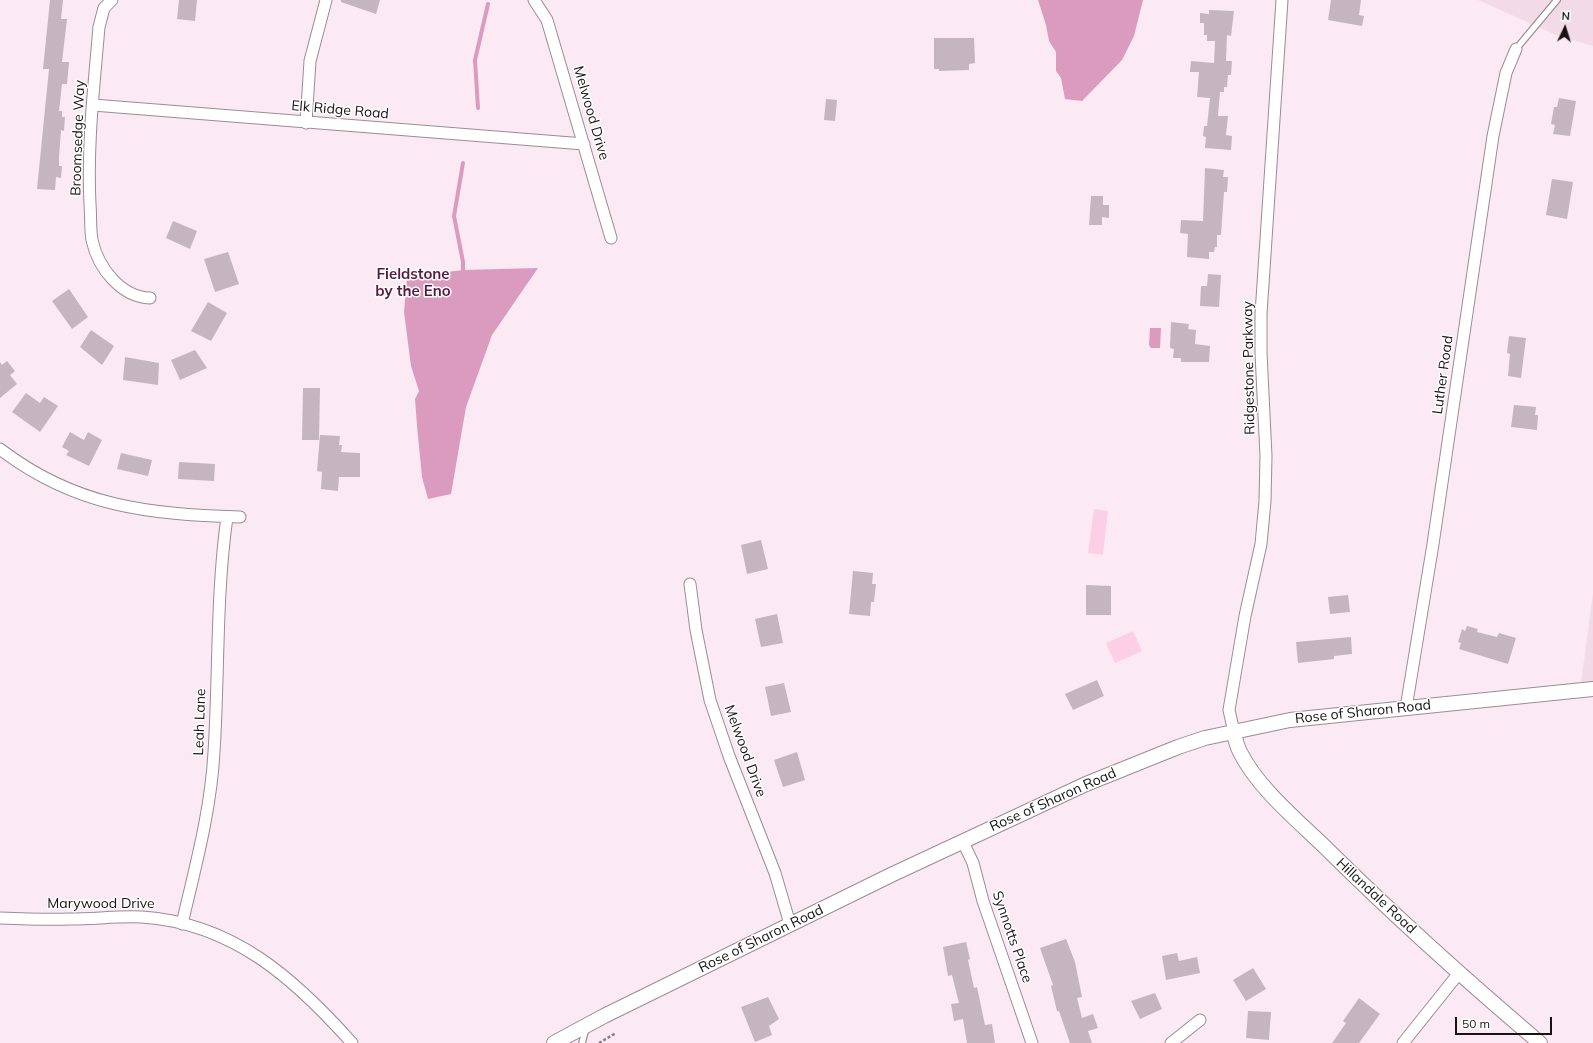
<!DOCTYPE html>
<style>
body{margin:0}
#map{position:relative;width:1593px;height:1043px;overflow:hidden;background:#fbeaf3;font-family:Mulish,sans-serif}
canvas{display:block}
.north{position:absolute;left:1545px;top:8px;width:40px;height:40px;-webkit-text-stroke:3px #fff;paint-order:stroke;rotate:4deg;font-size:11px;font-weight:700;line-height:16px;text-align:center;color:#181215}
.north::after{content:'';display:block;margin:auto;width:14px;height:18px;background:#181215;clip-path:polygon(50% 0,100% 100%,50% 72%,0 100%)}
.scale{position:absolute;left:1455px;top:1017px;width:97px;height:18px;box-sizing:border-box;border:2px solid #181215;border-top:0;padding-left:5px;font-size:12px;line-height:14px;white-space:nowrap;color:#181215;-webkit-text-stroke:3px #fff;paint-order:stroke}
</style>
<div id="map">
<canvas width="1593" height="1043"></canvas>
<div class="north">N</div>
<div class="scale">50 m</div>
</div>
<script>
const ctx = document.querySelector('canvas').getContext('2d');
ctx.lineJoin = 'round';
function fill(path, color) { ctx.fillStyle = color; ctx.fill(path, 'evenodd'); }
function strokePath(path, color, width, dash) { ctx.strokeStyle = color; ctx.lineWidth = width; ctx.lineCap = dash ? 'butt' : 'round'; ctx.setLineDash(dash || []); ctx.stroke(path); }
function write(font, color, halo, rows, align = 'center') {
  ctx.font = font + ' Mulish,sans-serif'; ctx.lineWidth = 3; ctx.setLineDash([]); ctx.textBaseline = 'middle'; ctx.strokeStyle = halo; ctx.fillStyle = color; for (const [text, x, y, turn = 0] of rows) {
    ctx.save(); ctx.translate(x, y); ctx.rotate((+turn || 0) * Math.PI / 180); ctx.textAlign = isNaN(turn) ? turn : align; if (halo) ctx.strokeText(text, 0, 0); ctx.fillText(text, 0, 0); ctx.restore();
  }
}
fill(new Path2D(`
 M1478,0H1593V46L1554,34Z
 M1593,593V689L1580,690Z`), '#f3dae7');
fill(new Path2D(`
 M1094,509L1108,511L1103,555L1088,553Z
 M1133,631L1142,651L1115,663L1106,643Z`), '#fccfe7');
fill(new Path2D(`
 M1038,0H1143L1134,36L1122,60L1082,101L1065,99L1061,78L1056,71V52L1049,41L1046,25Z
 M538,268L492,335L466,407L451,494L428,499L422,477L417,426L415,399L419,391L411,366L404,312L407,277L463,270Z
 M1150,328H1161L1160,348H1151L1149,345Z`), '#da9bbf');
strokePath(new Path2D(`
 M478,108L475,60L488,4
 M463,275V262L454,216L463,163`), '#da9bbf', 4);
fill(new Path2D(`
 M50,0H63L61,19H67L62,62H69L67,84H62L59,111H62V117H65L64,131L61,130L59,157V166H62L61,178L56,177L55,190L37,189L49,69H43Z
 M179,0H197L195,21L177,19Z
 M341,0H380L376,14L341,2Z
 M1331,0H1361L1359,15L1364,16L1362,26L1328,20Z
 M1209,10L1234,11L1231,36L1227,35L1226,61H1232L1231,75H1228L1227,87H1224V92H1220L1218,116H1228L1226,135L1232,136L1231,150L1205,148L1206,137L1203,136L1204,126H1207L1210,98L1197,97L1199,72H1190L1191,61L1214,63L1215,41H1207V35H1204V23H1200V13L1209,14Z
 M934,38H974L975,63L969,64V70L939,71V69H934Z
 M1559,98L1576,101L1570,136L1553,134L1555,125L1551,124L1554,107H1557Z
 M826,99L837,100L835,121L824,120Z
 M1205,168L1224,170L1223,177H1228L1227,192H1224L1221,235H1217V247H1215L1214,252H1209V259L1187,257L1188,234L1180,233L1181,220L1203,221Z
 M1552,179L1573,182L1567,219L1546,215Z
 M1091,196H1103V205H1109V218L1102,217V225H1089Z
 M173,221L197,231L190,249L166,238Z
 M228,252L239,284L215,292L204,259Z
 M1208,274L1221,275L1219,307L1200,306L1201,286H1207Z
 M69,289L88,317L72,329L52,301Z
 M208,302L227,313L211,341L191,331Z
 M1171,322L1189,324L1188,329L1196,330L1195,344L1210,346L1209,362H1181V358H1173L1174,349L1170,348Z
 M91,330L114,346L102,365L80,347Z
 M1509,336L1526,338L1521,378L1508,376L1510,354L1507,353Z
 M195,350L207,368L180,380L171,360Z
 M125,357L159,363L158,385L123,380Z
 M7,361L15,371L10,375L17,384L0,398V362L2,365Z
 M303,388H320L319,440H302Z
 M26,393L40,403L44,397L58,406L40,432L12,412Z
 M1514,405L1536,407L1535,415H1538L1537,430L1511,427Z
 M70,432L84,440L88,432L102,440L89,466L66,455L69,451L62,447Z
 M320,435L340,436L339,445H342L341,452L360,453V477H339L338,491L321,489L322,472L317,471Z
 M121,453L152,460L148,476L117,469Z
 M179,462L215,464L214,481L178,479Z
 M761,540L768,569L747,574L741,545Z
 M853,571L873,573L872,584H876L874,602H871L870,616L849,614Z
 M1086,585L1111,586V615H1086Z
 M1348,595L1350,612L1330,614L1328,597Z
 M777,614L783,643L761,647L755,619Z
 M1467,626L1478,629L1477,632L1497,637L1499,633L1516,638L1508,664L1459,649L1461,643L1458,642L1462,629L1465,631Z
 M1351,637L1352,654L1334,656V659L1298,663L1296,642Z
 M1097,680L1104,696L1073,710L1065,694Z
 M784,683L791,712L771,716L765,687Z
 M797,752L805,780L783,787L774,760Z
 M1066,939L1075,962L1082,997L1077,998L1082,1018L1093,1014L1098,1028L1088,1031L1092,1043H1070L1059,1011H1057L1051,986L1053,985L1040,948Z
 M966,942L970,959L968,960L974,988L977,987L985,1025L992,1024L995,1043H967L963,1019L954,1021L951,1004L959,1003L952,975L948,976L943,947Z
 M1177,953L1179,961L1197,957L1200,973L1166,980L1162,956Z
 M1253,968L1266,989L1246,1001L1233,980Z
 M1155,993L1162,1009L1140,1019L1131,1001Z
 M768,997L779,1019L769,1026L772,1035L755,1042L741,1007Z
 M1359,998L1380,1014L1359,1043H1332L1346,1023L1343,1021Z
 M1248,1011L1271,1012L1269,1040L1246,1038Z`), '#c5b5be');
const service = new Path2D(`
 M1516,49L1557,0
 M582,1043L586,1028`);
const minor = new Path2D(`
 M112,0L104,8L99,27C94,86 87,145 90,204C91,216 90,229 92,240C98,268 121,297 150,298
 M534,0L547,20L611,238
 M93,105L584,144
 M306,123L310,61L326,0
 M0,449C76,507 148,514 240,517
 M690,584L696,630L710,700L729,756L775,873L790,924
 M1406,708L1433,544L1493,136L1506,73L1516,49
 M1234,732L1229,710L1245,616L1261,544L1265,501L1266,456L1261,353V314L1282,0
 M963,842L973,863L983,901L1032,1043
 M0,918C23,919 47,920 70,919C94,919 118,916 142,917C233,923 295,979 352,1043
 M182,924C195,868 211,810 214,752C219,674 216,595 227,517
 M1171,1043L1200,1020
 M1403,1043L1459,973`);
const tertiary = new Path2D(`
 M1234,732C1235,738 1237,746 1240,752C1259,790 1301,823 1331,853C1398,919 1468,982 1540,1043
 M554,1043L604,1016L891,875L1086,784L1178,747L1205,738L1290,720L1593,689`);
strokePath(service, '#9b8c94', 8);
strokePath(minor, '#9b8c94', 13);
strokePath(tertiary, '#9b8c94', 16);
strokePath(new Path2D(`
 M599,1043L616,1033`), '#8a7e84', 2.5, [3, 2]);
strokePath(service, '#fff', 5.5);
strokePath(minor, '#fff', 11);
strokePath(tertiary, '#fff', 14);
write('14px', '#181215', '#fff', [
 ["Elk Ridge Road",340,110,5],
 ["Melwood Drive",591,113,74],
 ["Broomsedge Way",78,138,-88],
 ["Ridgestone Parkway",1249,368,-91],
 ["Luther Road",1443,375,-82],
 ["Rose of Sharon Road",1363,712,-6],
 ["Leah Lane",200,722,-88],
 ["Melwood Drive",745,751,70],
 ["Rose of Sharon Road",1053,800,-24],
 ["Hillandale Road",1376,896,43],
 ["Marywood Drive",101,904],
 ["Synnotts Place",1012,937,71],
 ["Rose of Sharon Road",761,939,-26]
]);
write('bold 15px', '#571b42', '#fff', [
 ["Fieldstone",413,274],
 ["by the Eno",413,291]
]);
</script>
